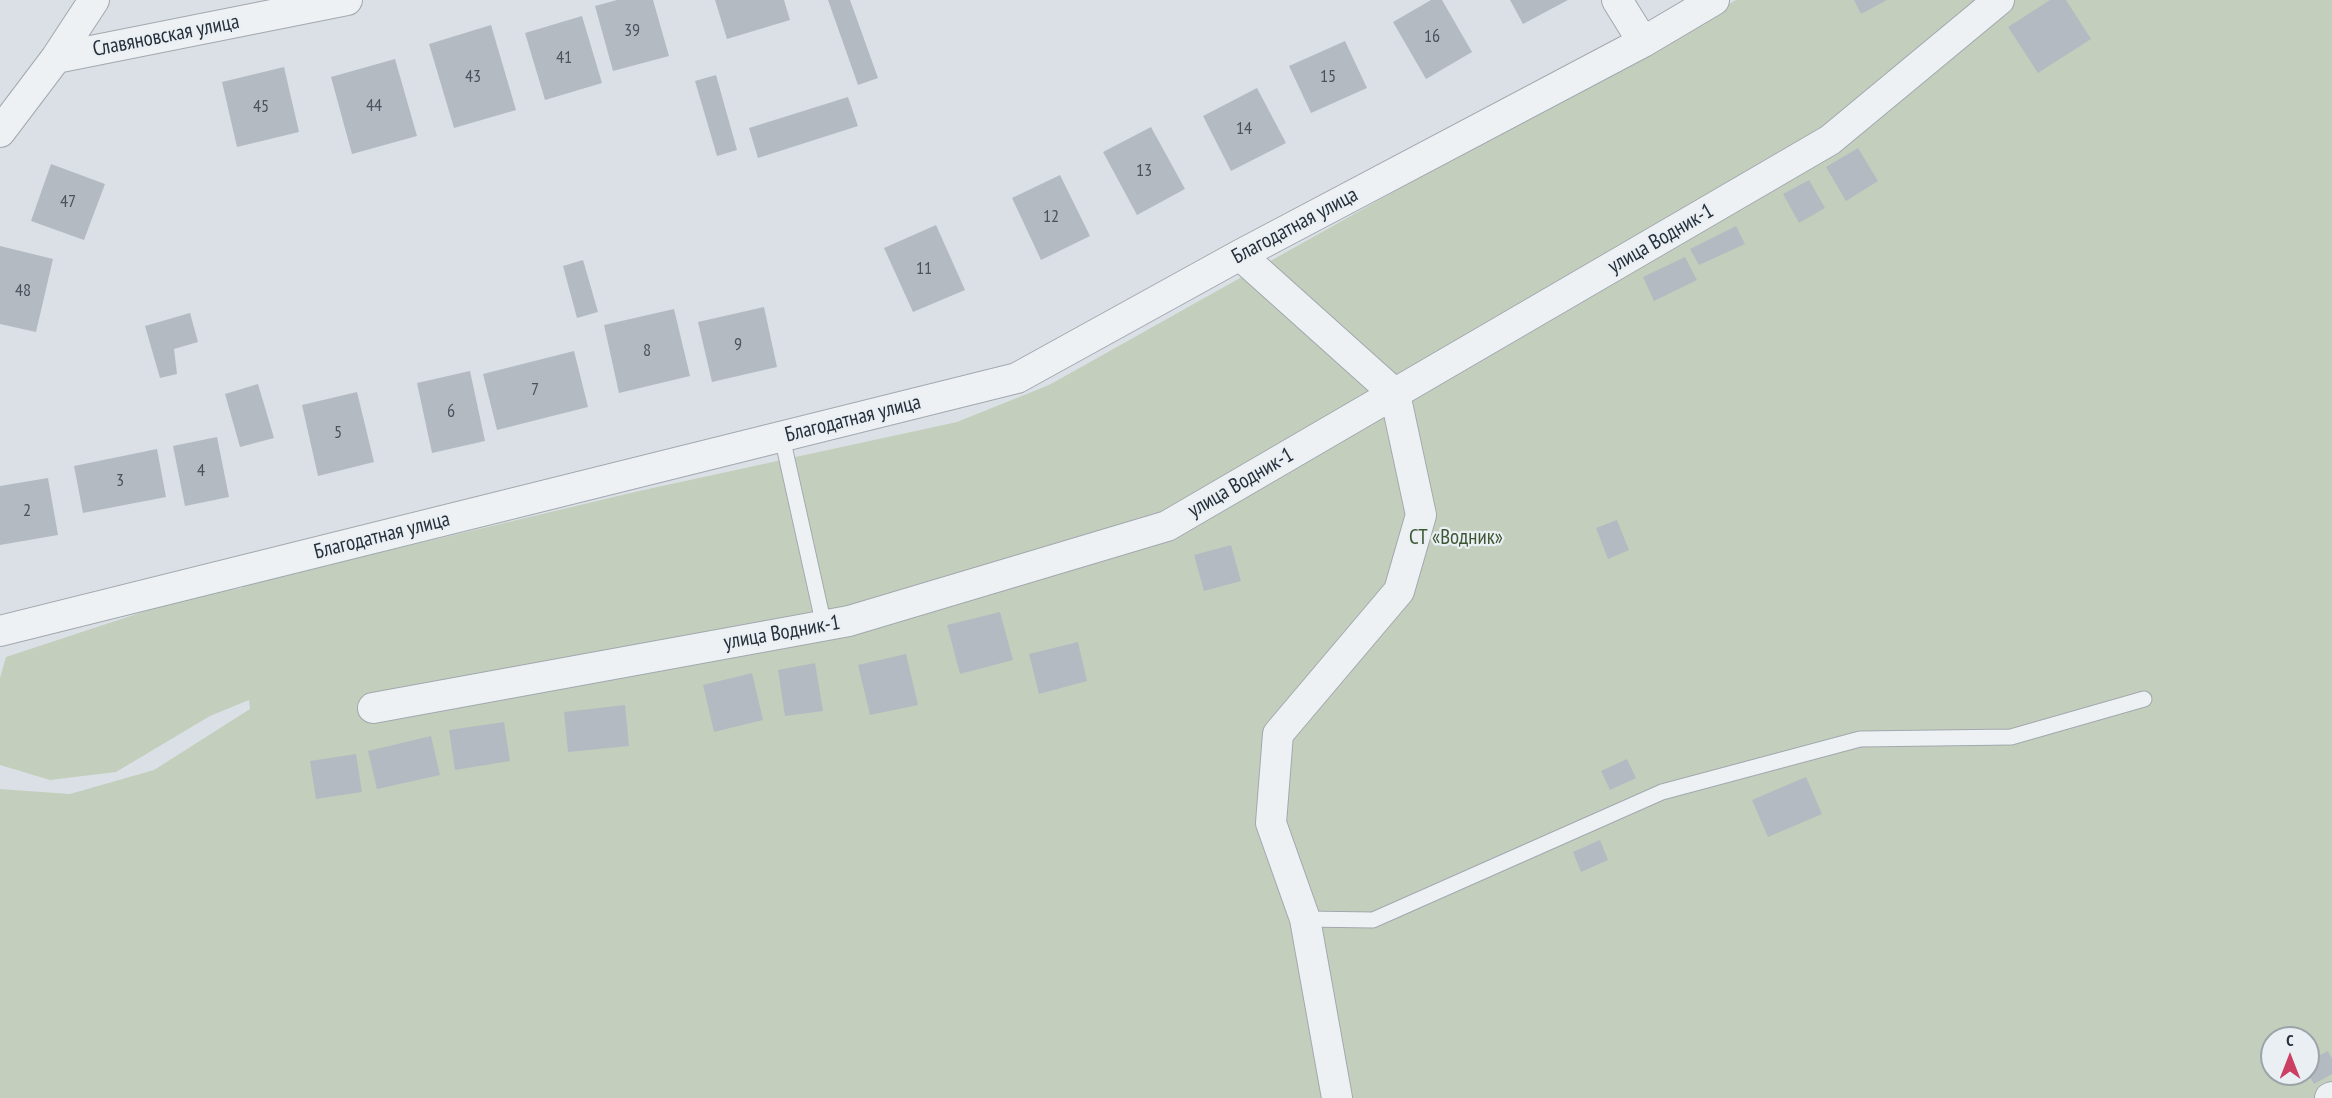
<!DOCTYPE html>
<meta charset="utf-8">
<style>
body{margin:0}
#map{position:relative;width:2332px;height:1098px;overflow:hidden;background:#dbe0e6;font-family:"PT Sans Narrow",sans-serif}
canvas{display:block}
.north{position:absolute;left:2260px;top:1026px;width:60px;height:60px;box-sizing:border-box;background:#eaeff3;border:2px solid #9ca3a9;border-radius:50%;rotate:0deg;font-size:16px;font-weight:700;line-height:24px;text-align:center;color:#26303b}
.north::after{content:'';display:block;margin:auto;width:21px;height:27px;background:#cb3f62;clip-path:polygon(50% 0,100% 100%,50% 72%,0 100%)}
</style>
<div id="map">
<canvas width="2332" height="1098"></canvas>
<div class="north">С</div>
</div>
<script>
const ctx = document.querySelector('canvas').getContext('2d');
ctx.lineJoin = 'round';
function fill(path, color) { ctx.fillStyle = color; ctx.fill(path, 'evenodd'); }
function strokePath(path, color, width, dash) { ctx.strokeStyle = color; ctx.lineWidth = width; ctx.lineCap = dash ? 'butt' : 'round'; ctx.setLineDash(dash || []); ctx.stroke(path); }
function write(font, color, halo, rows, align = 'center') {
  ctx.font = font + ' "PT Sans Narrow",sans-serif'; ctx.lineWidth = 4.5; ctx.setLineDash([]); ctx.textBaseline = 'middle'; ctx.strokeStyle = halo; ctx.fillStyle = color; for (const [text, x, y, turn = 0] of rows) {
    ctx.save(); ctx.translate(x, y); ctx.rotate((+turn || 0) * Math.PI / 180); ctx.textAlign = isNaN(turn) ? turn : align; if (halo) ctx.strokeText(text, 0, 0); ctx.fillText(text, 0, 0); ctx.restore();
  }
}
fill(new Path2D(`
 M1736,0H2332V1098H0V789L70,794L154,770L250,709L249,700L210,716L116,772L50,780L0,765V678L6,657L188,597L242,588L243,585L639,491L957,422L1049,385ZM2272,1038H2308V1074H2272Z`), '#c3cfbc');
fill(new Path2D(`
 M617,0H653L669,56L613,71L595,6Z
 M715,0H784L790,20L727,39Z
 M828,0H850L878,78L858,85Z
 M1431,0H1442L1472,52L1426,79L1393,22Z
 M1510,0H1568L1523,24Z
 M1854,0H1887L1861,14Z
 M2050,0H2066L2091,39L2038,73L2008,27Z
 M582,16L602,83L545,100L525,33Z
 M491,25L516,110L454,128L429,44Z
 M1345,41L1367,88L1311,113L1289,66Z
 M395,59L417,136L352,154L331,77Z
 M284,67L299,132L237,147L222,82Z
 M716,75L737,150L717,156L695,81Z
 M1257,88L1286,143L1231,171L1203,116Z
 M848,97L858,126L758,158L749,128Z
 M1151,127L1185,189L1137,215L1103,152Z
 M1858,148L1878,181L1846,201L1826,167Z
 M51,164L105,184L84,240L31,221Z
 M1060,175L1090,236L1041,260L1012,198Z
 M1809,180L1825,208L1799,223L1783,194Z
 M936,225L965,290L913,312L884,248Z
 M1736,226L1745,244L1699,265L1690,249Z
 M0,246L53,259L36,332L0,324Z
 M1685,257L1697,280L1654,301L1643,277Z
 M583,260L598,312L577,318L563,266Z
 M764,307L777,367L712,382L698,322Z
 M674,309L690,376L619,393L604,325Z
 M190,313L198,342L174,349L177,374L160,378L145,326Z
 M574,351L588,407L497,430L483,374Z
 M470,371L485,441L432,453L417,383Z
 M258,384L274,438L240,447L225,394Z
 M357,392L374,462L318,476L302,405Z
 M217,437L229,497L185,506L173,446Z
 M157,449L166,497L83,513L74,466Z
 M48,478L58,535L0,545V486Z
 M1617,520L1629,550L1608,559L1596,528Z
 M1231,545L1241,581L1204,591L1194,555Z
 M1000,612L1013,660L960,674L947,625Z
 M1078,642L1087,681L1039,694L1029,654Z
 M906,654L918,705L870,715L858,665Z
 M815,663L823,711L785,716L778,670Z
 M752,673L763,720L714,732L703,685Z
 M625,705L629,746L568,752L564,712Z
 M504,722L510,761L455,770L449,730Z
 M431,736L440,775L377,789L368,751Z
 M356,754L362,792L316,799L310,761Z
 M1627,759L1636,778L1610,790L1601,771Z
 M1806,777L1822,814L1768,837L1752,800Z
 M1600,840L1608,860L1581,872L1573,852Z
 M2328,1051L2332,1059V1074L2314,1084L2308,1073V1061Z`), '#b3bac2');
const lane = new Path2D(`
 M782,437L824,626
 M1305,919L1373,920L1662,792L1860,739L2011,737L2144,699`);
const street = new Path2D(`
 M1617,0L1643,42
 M56,58L347,0
 M0,132L56,58L94,0
 M1240,255L1395,394L1421,515L1399,591L1278,734L1271,823L1305,919L1337,1098
 M0,631L1017,378L1240,255L1643,42L1714,0
 M373,708L849,621L1167,526L1830,140L1999,0
 M2330,1098L2332,1097`);
strokePath(lane, '#a1a8af', 17);
strokePath(street, '#a1a8af', 32);
strokePath(lane, '#eef1f4', 15);
strokePath(street, '#eef1f4', 30);
write('18px', '#49525d', null, [
 ["39",632,31],
 ["16",1432,37],
 ["41",564,58],
 ["43",473,77],
 ["15",1328,77],
 ["44",374,106],
 ["45",261,107],
 ["14",1244,129],
 ["13",1144,171],
 ["47",68,202],
 ["12",1051,217],
 ["11",924,269],
 ["48",23,291],
 ["9",738,345],
 ["8",647,351],
 ["7",535,390],
 ["6",451,412],
 ["5",338,433],
 ["4",201,471],
 ["3",120,481],
 ["2",27,511]
]);
write('21px', '#26303b', '#eaeff3', [
 ["Славяновская улица",166,36,-11],
 ["Благодатная улица",1295,226,-28],
 ["улица Водник-1",1661,239,-30],
 ["Благодатная улица",853,419,-14],
 ["улица Водник-1",1241,483,-30],
 ["Благодатная улица",382,536,-14],
 ["улица Водник-1",782,633,-10]
]);
write('21px', '#3d5733', '#eaeff3', [
 ["СТ «Водник»",1456,538]
]);
</script>
